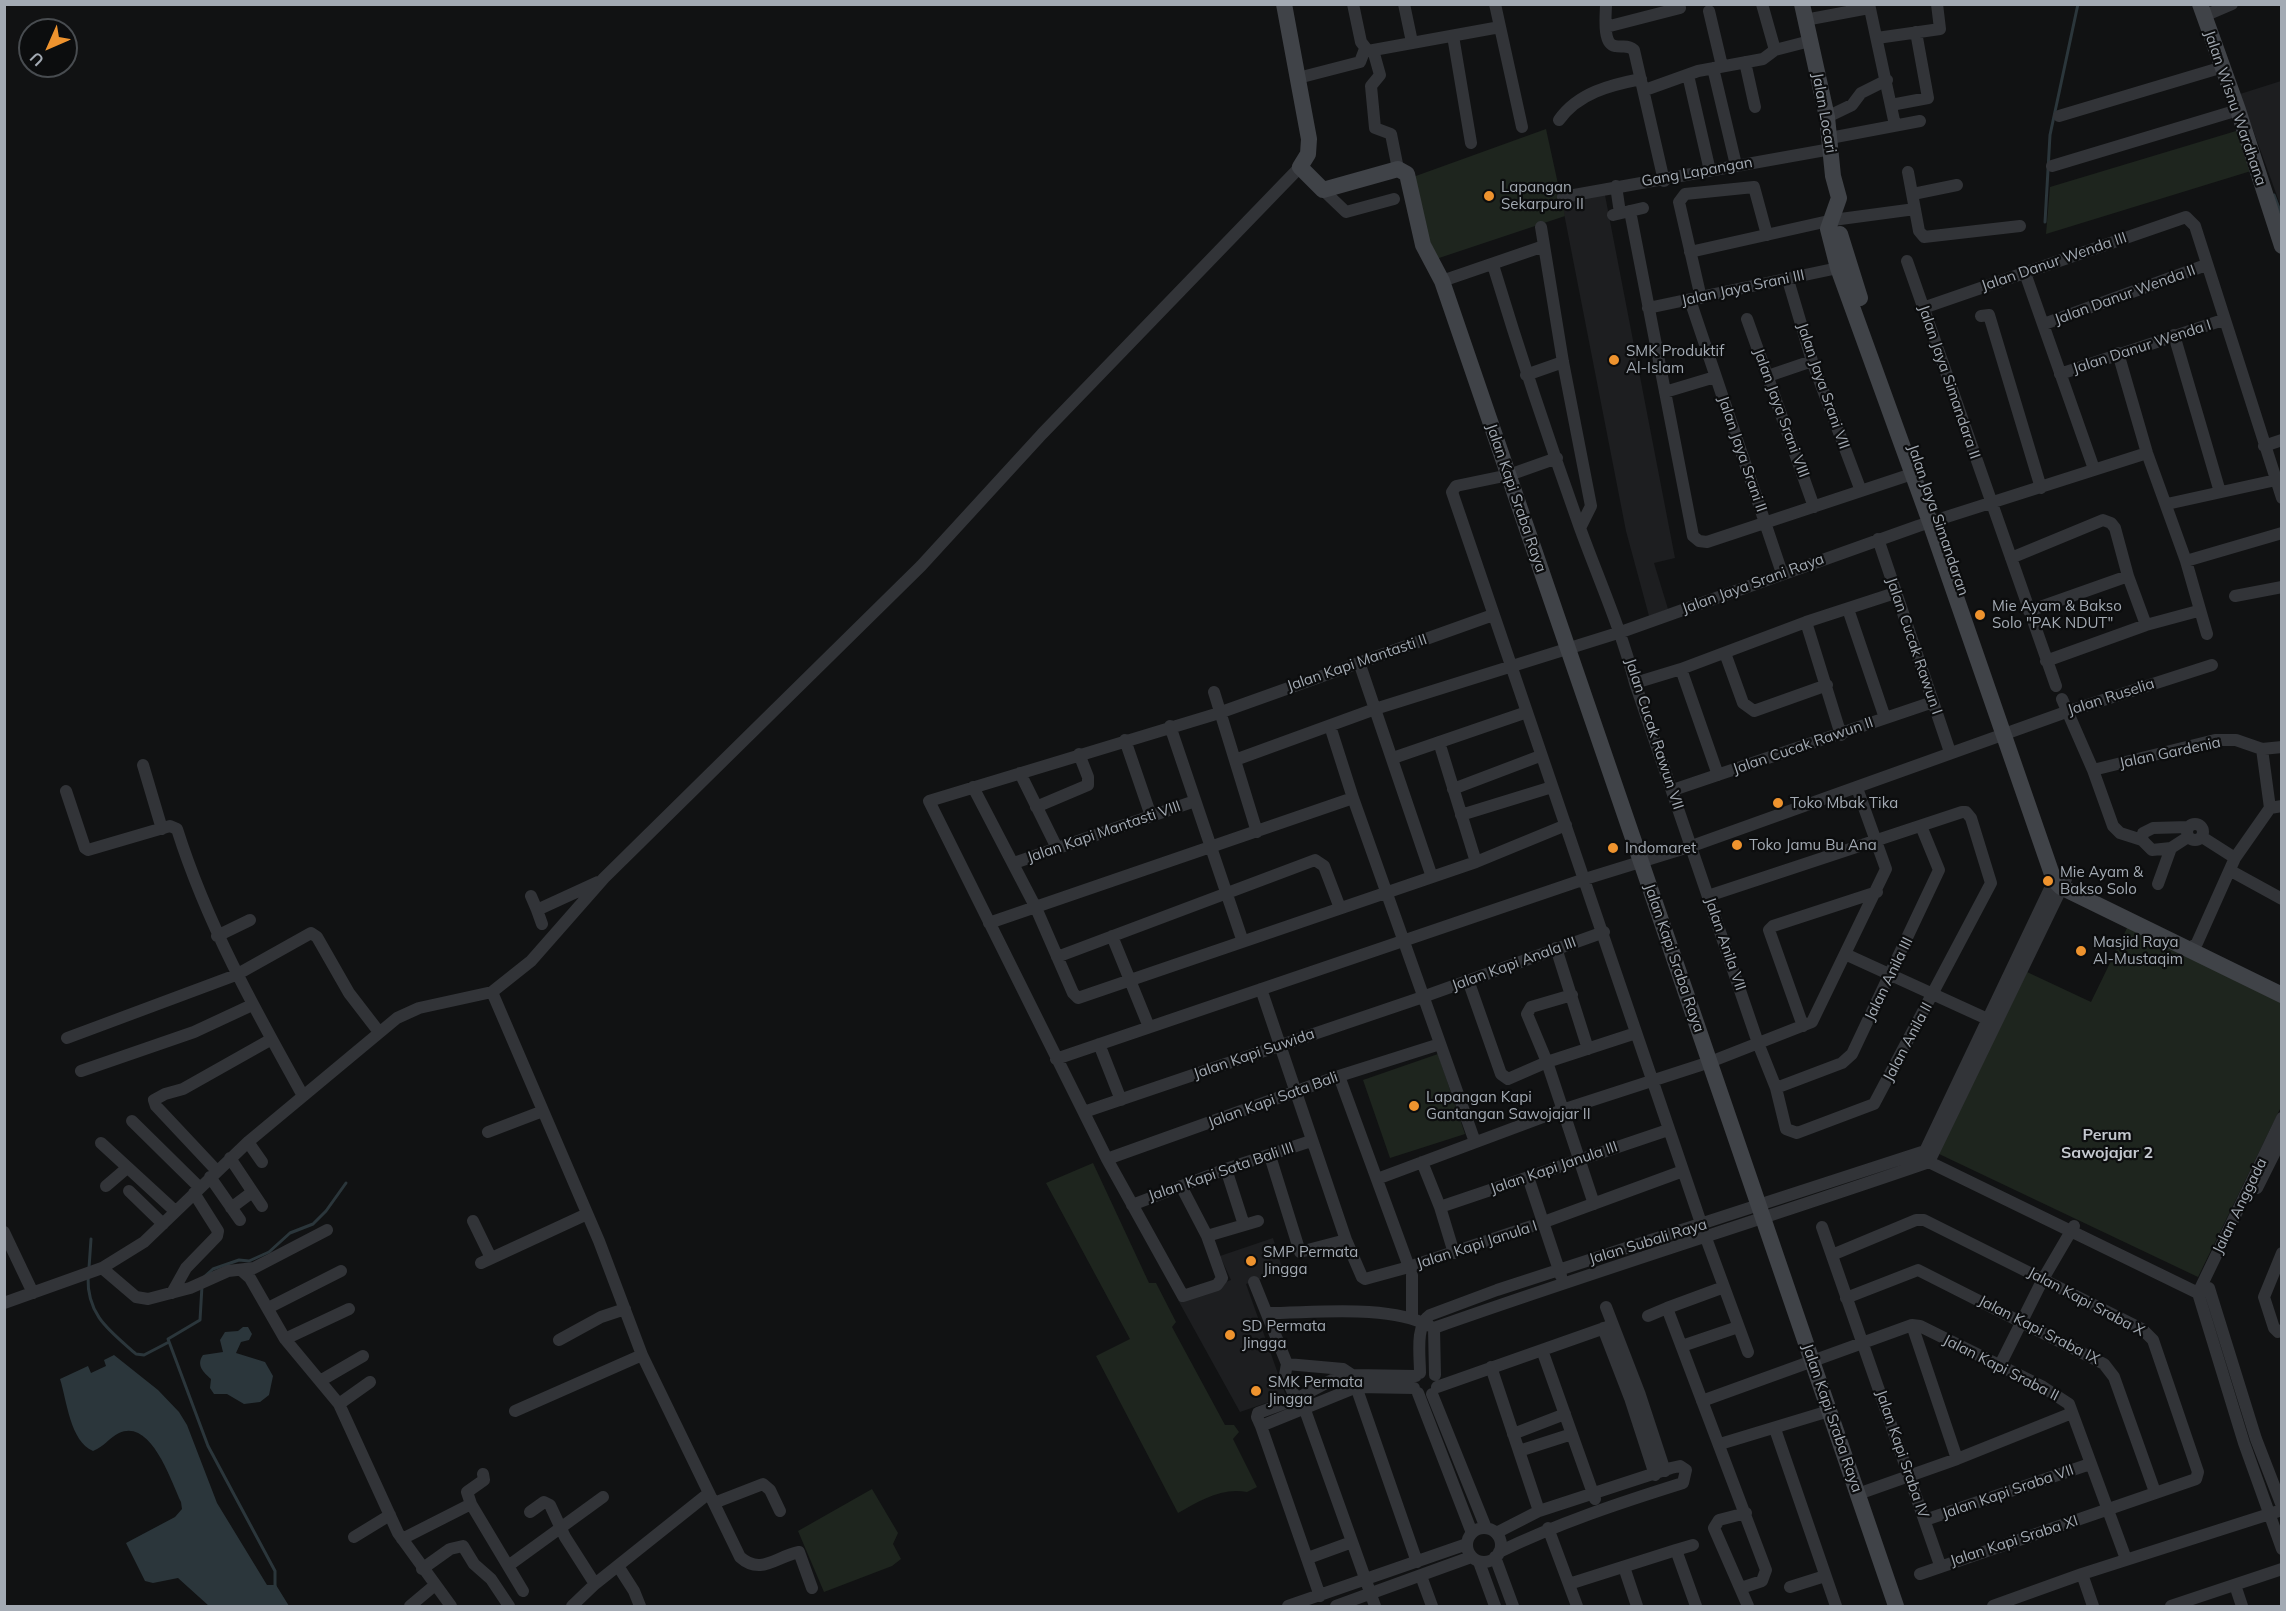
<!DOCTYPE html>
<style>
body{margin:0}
#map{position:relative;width:2286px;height:1611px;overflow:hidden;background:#111213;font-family:Mulish,sans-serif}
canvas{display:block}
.frame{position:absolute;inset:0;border:6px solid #a3aab3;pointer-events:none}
.north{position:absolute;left:18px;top:18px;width:60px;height:60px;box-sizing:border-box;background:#0c0d0e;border:2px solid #484c50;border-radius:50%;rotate:225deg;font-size:16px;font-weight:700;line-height:24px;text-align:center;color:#a3aab3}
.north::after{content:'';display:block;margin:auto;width:21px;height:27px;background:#ee932e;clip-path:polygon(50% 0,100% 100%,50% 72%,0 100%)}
</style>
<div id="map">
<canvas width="2286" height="1611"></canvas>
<div class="frame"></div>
<div class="north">U</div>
</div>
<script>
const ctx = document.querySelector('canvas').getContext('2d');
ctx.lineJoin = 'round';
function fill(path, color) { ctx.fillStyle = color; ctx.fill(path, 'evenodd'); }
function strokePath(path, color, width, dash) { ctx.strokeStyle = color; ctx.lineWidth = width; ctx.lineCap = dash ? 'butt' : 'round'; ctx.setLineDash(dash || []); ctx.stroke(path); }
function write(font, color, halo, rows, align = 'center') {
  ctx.font = font + ' Mulish,sans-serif'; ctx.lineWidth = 4.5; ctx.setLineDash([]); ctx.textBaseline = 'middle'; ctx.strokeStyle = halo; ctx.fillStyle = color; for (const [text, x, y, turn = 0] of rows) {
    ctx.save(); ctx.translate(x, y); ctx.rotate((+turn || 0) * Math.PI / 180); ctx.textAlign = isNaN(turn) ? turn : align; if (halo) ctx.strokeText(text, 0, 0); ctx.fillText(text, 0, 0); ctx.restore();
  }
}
fill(new Path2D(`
 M2281,81V207L2240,94Z
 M1604,190L1675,558L1654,563L1668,609L1649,616L1626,531L1561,198Z
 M1273,1238L1283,1271L1246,1284L1286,1396L1240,1412L1178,1300L1231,1280L1220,1256Z`), '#1d1e20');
fill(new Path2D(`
 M1546,129L1565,216L1433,260L1413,177Z
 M2236,131L2251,171L2046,234L2050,187Z
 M2128,926L2281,1001V1107L2198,1277L1937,1153L2027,972L2091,1002Z
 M1438,1054L1465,1134L1390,1158L1363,1080Z
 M1093,1163L1149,1283H1156L1176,1322L1172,1327L1225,1425H1234L1239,1432L1233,1439L1257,1487L1247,1492C1222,1487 1199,1501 1178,1513L1096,1356L1130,1339L1046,1183Z
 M872,1489L898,1533L893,1544L901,1559L892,1566L824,1592L798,1531Z`), '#1e251e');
fill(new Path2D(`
 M243,1327H248L252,1334L249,1340L241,1342L236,1353L265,1362L273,1376L269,1395L260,1402L244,1404L227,1394H214L210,1388L211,1379C203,1372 196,1365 203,1355L223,1352L220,1340L225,1332L238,1331Z
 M114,1355L158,1390L179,1412L187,1425L217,1503L267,1585H276L289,1606H209L178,1578L153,1583L145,1581L126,1543L175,1517L182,1509L181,1502C171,1481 151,1418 119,1433C109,1438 105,1446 93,1451C70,1441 67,1401 60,1379L88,1366L91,1373L106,1366L104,1360Z`), '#2b363b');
strokePath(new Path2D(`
 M2274,195L2282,216
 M2045,222L2050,135L2078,4
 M89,1268L91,1239
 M88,1277C87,1316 110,1331 136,1354L144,1355L169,1342
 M204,1277L213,1269L239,1260L249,1261L269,1252L290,1233L313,1224L326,1211L346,1183
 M202,1286L200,1320L168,1339L208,1446L275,1571V1588`), '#2b363b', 3);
strokePath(new Path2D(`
 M1353,4L1361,42L1368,51L1500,27
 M1404,4L1412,42
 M1495,4L1522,127
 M1606,4C1606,14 1602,44 1615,46C1623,48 1627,44 1634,50L1664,181
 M1762,4L1775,50
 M1869,4L1895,125
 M1709,11L1722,66
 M2204,16L2232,4
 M1805,20L1869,8
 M1606,27L1680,8
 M1453,36L1471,143
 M1877,38L1940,29L1937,4
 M1373,50L1380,75L1371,86L1375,128L1391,134L1398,169
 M1745,62L1755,107
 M1713,68L1736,165
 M1688,75L1710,171
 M1298,78L1360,62L1365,49
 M1645,90L1698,71L1763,59L1775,50L1810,41
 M1891,105L1928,98L1916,32
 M2059,116L2223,67
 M1827,117L1852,105L1861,93L1887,80
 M1559,120C1578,93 1610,85 1641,79
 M1830,138L1920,121
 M2052,166L2238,110
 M1908,172L1919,231L1924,237L2020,226
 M1616,186L1620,213
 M1323,190L1346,212L1394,199
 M1913,194L1957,185
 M1563,197L1831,149
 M1630,211L1693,536L1699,541L1707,542L1912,474
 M1613,215L1643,208
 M1541,227L1563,362L1591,506L1580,528
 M1690,252L1833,220L1915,209
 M1907,261L2056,686
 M1493,265C1520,354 1549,441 1580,528C1599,580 1621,629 1635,683L1758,1043L1776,1088L1786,1129L1797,1133L1874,1104L1991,883L1971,818L1966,812H1962L1708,896
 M2025,273L2094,469
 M1788,280L1812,361L1861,491
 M1442,281L1544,246
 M1701,298L1679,202L1685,194L1754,187L1767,235
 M1690,300L1782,573
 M1648,308L1838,268
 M1923,308L2186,217L2195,226L2282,498
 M1981,316L1989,315L2041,488
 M1747,319L1814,507
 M2044,324L2206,265
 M2174,335L2220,492
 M2118,353L2147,453L2186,561L2207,634
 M2060,374L2223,320
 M1526,375L1563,362
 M1768,376L1812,361
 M1665,392L1715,377
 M2264,446L2282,440
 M1557,458L1509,475L1456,486L1452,492L1702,1226
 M2167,504L2276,480
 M1878,539L1950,752
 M2011,558L2103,520L2111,523L2115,528L2128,576L2146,625
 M2186,561L2282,533
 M2235,596L2282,587
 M1848,609L1885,718
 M2029,611L2128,576
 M1806,622L1841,735
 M1725,653L1743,703L1754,711L1827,685
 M2046,661L2146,625L2198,611
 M1359,662L1432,877
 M1681,669L1718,775
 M1635,683L1681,669L1806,622L1895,593
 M1214,692L1257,832
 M2062,699L2093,770L2113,826L2120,833L2142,840L2152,850L2171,848L2188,837
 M1170,726L1242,939
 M1330,726L1353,798L1475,1142
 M1125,740L1151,816
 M1439,742L1476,862
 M2262,749L2270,808
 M1393,758L1527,712
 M1235,760L1375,709L1621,632L1918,526L2147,453
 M143,765L162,829
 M2093,770L2215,740H2236L2262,749L2282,747
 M1020,773L1057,848
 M973,787L1036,908L1073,993L1078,998L1476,862L1566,825
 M1453,789L1540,756
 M1673,790L1933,702
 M66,791L85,848L88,850L170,826L177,829C207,924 254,1008 302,1094
 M1036,807L1088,785V777L1079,754
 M1461,815L1552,787
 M2187 832a8 8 0 1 1 16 0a8 8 0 1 1-16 0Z
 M2202,837L2235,858
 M2142,840L2143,833L2153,828L2188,827
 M1014,863L1195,801
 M2231,871L2282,899
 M2060,879L2054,880L1925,1151L1929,1162L2198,1293L2209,1288
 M2158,884L2171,848
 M531,896L537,910L598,882
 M537,910L542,924
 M989,923L1353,798
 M217,936L250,920
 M1112,936L1149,1027
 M1556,948L1588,1049
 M2189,949L2197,943L2235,858L2270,808L2282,806
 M1845,954L1994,1022
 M1057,957L1315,860L1324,866L1340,908
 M1468,980L1501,1074L1508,1079L1547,1062L1636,1033
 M1261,989L1346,1240L1362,1277L1365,1279L1409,1267L1339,1076
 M492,992L599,1241L642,1355L740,1557C761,1576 777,1556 799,1552L812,1588
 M1572,995L1531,1007L1527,1014L1547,1062L1594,1204
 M1803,1026L1769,930L1773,926L1877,892
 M67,1038L236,975L311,933L317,937L349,993L379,1032
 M1099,1044L1121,1100
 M1056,1059L1585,879L1692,846L2066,712L2212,665
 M81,1071L194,1032L252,1005
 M1776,1088L1842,1063L1852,1054L1939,870L1921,826
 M1084,1112L1417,999L1604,932
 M2282,1118L2198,1293L2244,1443L2282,1549
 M132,1121L200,1188
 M488,1132L543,1111
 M248,1142L262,1162
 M101,1143L175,1211
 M1270,1156L1300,1252L1346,1240
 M230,1158L262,1206
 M1107,1159L1339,1076L1440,1044
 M1422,1162L1440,1207L1454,1253
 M1226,1169L1244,1225
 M217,1171L156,1106L154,1100L165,1094L183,1089L270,1040
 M210,1177L240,1220
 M1528,1177L1561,1276
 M1377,1179L1562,1110L1710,1062L1812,1022L1886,869L1857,788
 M106,1186L127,1168
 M1181,1186L1207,1236L1222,1278L1217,1285L1183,1296L1107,1159L929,801L1216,714L1493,615
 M2257,1188L2282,1138
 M129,1191L163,1224
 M1132,1205L1226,1169L1311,1141
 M1440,1207L1668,1130
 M231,1208L251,1193
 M473,1221L491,1258
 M1822,1227L1940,1565
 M4,1232L33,1293
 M1207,1236L1258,1221
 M1706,1238L1748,1352
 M2282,1253L2264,1297L2274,1328L2278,1332L2282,1330
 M1832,1255L1916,1220H1924L2142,1329L2153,1340L2198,1472L2196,1479L1920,1574
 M481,1263L587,1214
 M1409,1267L1544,1222L1683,1171
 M102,1268L136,1297L148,1299L190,1288L228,1271L254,1268L327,1230
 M241,1270L250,1278L285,1339L339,1404L398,1533L451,1606
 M1412,1275V1318
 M1254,1282L1287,1364L1285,1375L1296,1399
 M2209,1288L2256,1439L2282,1506
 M172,1293L186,1268L217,1236L218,1231L194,1193
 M1846,1298L1918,1270L2104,1364L2114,1377L2155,1492
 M4,1303L102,1268L144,1242L248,1142L397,1018L419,1008L492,992L531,961L604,878L921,566L1042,434L1300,167
 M1606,1307L1640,1395L1665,1471
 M268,1308L341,1271
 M1667,1308L1724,1287
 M1267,1313C1315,1313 1387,1304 1430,1326
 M1648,1316L1667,1308L1766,1570L1762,1581L1741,1588
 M1912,1325L1957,1459
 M1603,1328L1630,1398L1655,1475
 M285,1339L349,1309
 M559,1340L601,1317L625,1309
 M1682,1346L1738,1327
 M1542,1350L1595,1499
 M1287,1364L1343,1369L1352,1375L1417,1562
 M2000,1365L2043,1279L2074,1226
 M1491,1367L1539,1511
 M1420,1373C1420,1356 1415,1325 1430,1315L1497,1290L1925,1151
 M1435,1375L1434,1328C1598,1270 1764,1219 1929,1162L2066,879
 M320,1381L363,1356
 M1437,1387L1613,1325
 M1414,1388L1357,1387L1261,1426L1257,1417L1258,1413L1296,1399L1332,1380L1352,1375L1416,1376
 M1418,1393L1472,1533
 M1432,1394L1486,1528
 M1702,1401L1912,1325L1920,1326L2043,1387L2069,1404L2126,1559
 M339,1404L370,1382
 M1305,1410L1375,1606
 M515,1411L642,1355
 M1261,1426L1320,1596
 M1775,1429L1836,1606
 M1513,1434L1565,1414
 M1720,1444L1829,1411
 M1519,1451L1572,1434
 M1858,1494L1957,1459L2072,1413
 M714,1503L763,1484L770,1490L780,1511
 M471,1504L467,1492L484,1480L483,1474
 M530,1512L544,1502L550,1505L565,1537L595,1584
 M1746,1513L1719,1520L1714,1528L1748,1606
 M1925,1520L2090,1464
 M1548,1528L1577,1606
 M1467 1545a17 17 0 1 1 34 0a17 17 0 1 1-34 0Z
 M1496,1533L1539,1511L1671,1468L1680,1466L1686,1470L1683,1483C1619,1503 1559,1523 1499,1552
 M354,1537L390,1515
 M402,1539L471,1504L523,1591
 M1676,1550L1693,1545
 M1495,1557L1513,1606
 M1308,1558L1352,1542
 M1479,1562L1495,1606
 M508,1566L603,1497
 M618,1566L634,1591L640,1606
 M1624,1567L1637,1606
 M422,1569L450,1549L463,1546L474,1564L491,1579L509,1606
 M2082,1574L2093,1606
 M1421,1576L1432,1606
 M1569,1584L1676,1550L1696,1606
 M2235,1585L2242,1606
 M1790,1587L1825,1576
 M410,1606L435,1585
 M572,1606L595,1584L709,1493
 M1288,1606L1467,1544
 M1336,1606L1471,1557
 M1993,1606L2082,1574L2282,1510
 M2171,1606L2282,1569`), '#323438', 12);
strokePath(new Path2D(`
 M1284,4L1309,139L1308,154L1300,167L1323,190L1398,169L1407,174L1423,245L1442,281L1896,1606
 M1802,4L1827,117L1833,176L1839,198L1828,229L1838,268L1930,522L2054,880L2061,887L2282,995
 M2200,4L2238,110L2282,246
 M1840,234L1860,298`), '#404348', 16);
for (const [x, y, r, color] of [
 [1489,196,6,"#ee932e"],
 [1614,360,6,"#ee932e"],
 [1980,615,6,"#ee932e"],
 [1778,803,6,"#ee932e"],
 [1737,845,6,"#ee932e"],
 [1613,848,6,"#ee932e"],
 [2048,881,6,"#ee932e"],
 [2081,951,6,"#ee932e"],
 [1414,1106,6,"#ee932e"],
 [1251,1261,6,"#ee932e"],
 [1230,1335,6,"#ee932e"],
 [1256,1391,6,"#ee932e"]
]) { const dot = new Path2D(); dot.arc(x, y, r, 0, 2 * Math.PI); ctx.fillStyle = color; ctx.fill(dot); strokePath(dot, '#0c0d0e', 2); }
write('15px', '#a3aab3', '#0c0d0e', [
 ["Jalan Wisnu Wardhana",2235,108,71],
 ["Jalan Locari",1824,113,80],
 ["Gang Lapangan",1697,172,-10],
 ["Jalan Danur Wenda III",2054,262,-19],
 ["Jalan Jaya Srani III",1743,288,-12],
 ["Jalan Danur Wenda II",2125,295,-20],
 ["Jalan Danur Wenda I",2142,347,-18],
 ["Jalan Jaya Simandara II",1949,382,71],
 ["Jalan Jaya Srani VII",1823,386,71],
 ["Jalan Jaya Srani VIII",1781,413,70],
 ["Jalan Jaya Srani II",1742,454,71],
 ["Jalan Kapi Sraba Raya",1516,498,71],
 ["Jalan Jaya Simandaran",1938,520,71],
 ["Jalan Jaya Srani Raya",1753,584,-20],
 ["Jalan Cucak Rawun I",1914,646,71],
 ["Jalan Kapi Mantasti II",1357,663,-19],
 ["Jalan Ruselia",2111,697,-18],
 ["Jalan Cucak Rawun VII",1654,734,72],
 ["Jalan Cucak Rawun II",1803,746,-19],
 ["Jalan Gardenia",2170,753,-12],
 ["Jalan Kapi Mantasti VIII",1104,832,-19],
 ["Jalan Anila VII",1725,944,71],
 ["Jalan Kapi Sraba Raya",1674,958,71],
 ["Jalan Kapi Anala III",1514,964,-20],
 ["Jalan Anila III",1889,979,-64],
 ["Jalan Anila II",1908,1042,-62],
 ["Jalan Kapi Suwida",1254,1054,-19],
 ["Jalan Kapi Sata Bali",1273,1100,-20],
 ["Jalan Kapi Janula III",1554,1168,-19],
 ["Jalan Kapi Sata Bali III",1221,1172,-19],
 ["Jalan Anggada",2240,1206,-64],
 ["Jalan Subali Raya",1648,1242,-17],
 ["Jalan Kapi Janula I",1477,1245,-18],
 ["Jalan Kapi Sraba X",2086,1302,28],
 ["Jalan Kapi Sraba IX",2039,1330,27],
 ["Jalan Kapi Sraba II",2001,1368,27],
 ["Jalan Kapi Sraba Raya",1832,1418,71],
 ["Jalan Kapi Sraba IV",1902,1454,71],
 ["Jalan Kapi Sraba VII",2008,1492,-19],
 ["Jalan Kapi Sraba XI",2014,1541,-18]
]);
write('15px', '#a3aab3', '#0c0d0e', [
 ["Lapangan",1501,187],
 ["Sekarpuro II",1501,204],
 ["SMK Produktif",1626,351],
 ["Al-Islam",1626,368],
 ["Mie Ayam & Bakso",1992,606],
 ["Solo \"PAK NDUT\"",1992,623],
 ["Toko Mbak Tika",1790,803],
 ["Toko Jamu Bu Ana",1749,845],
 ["Indomaret",1625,848],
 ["Mie Ayam &",2060,872],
 ["Bakso Solo",2060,889],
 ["Masjid Raya",2093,942],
 ["Al-Mustaqim",2093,959],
 ["Lapangan Kapi",1426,1097],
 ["Gantangan Sawojajar II",1426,1114],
 ["SMP Permata",1263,1252],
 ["Jingga",1263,1269],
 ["SD Permata",1242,1326],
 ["Jingga",1242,1343],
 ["SMK Permata",1268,1382],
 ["Jingga",1268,1399]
], 'left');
write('bold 16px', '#c4c8cf', '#0c0d0e', [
 ["Perum",2107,1135],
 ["Sawojajar 2",2107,1153]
]);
</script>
